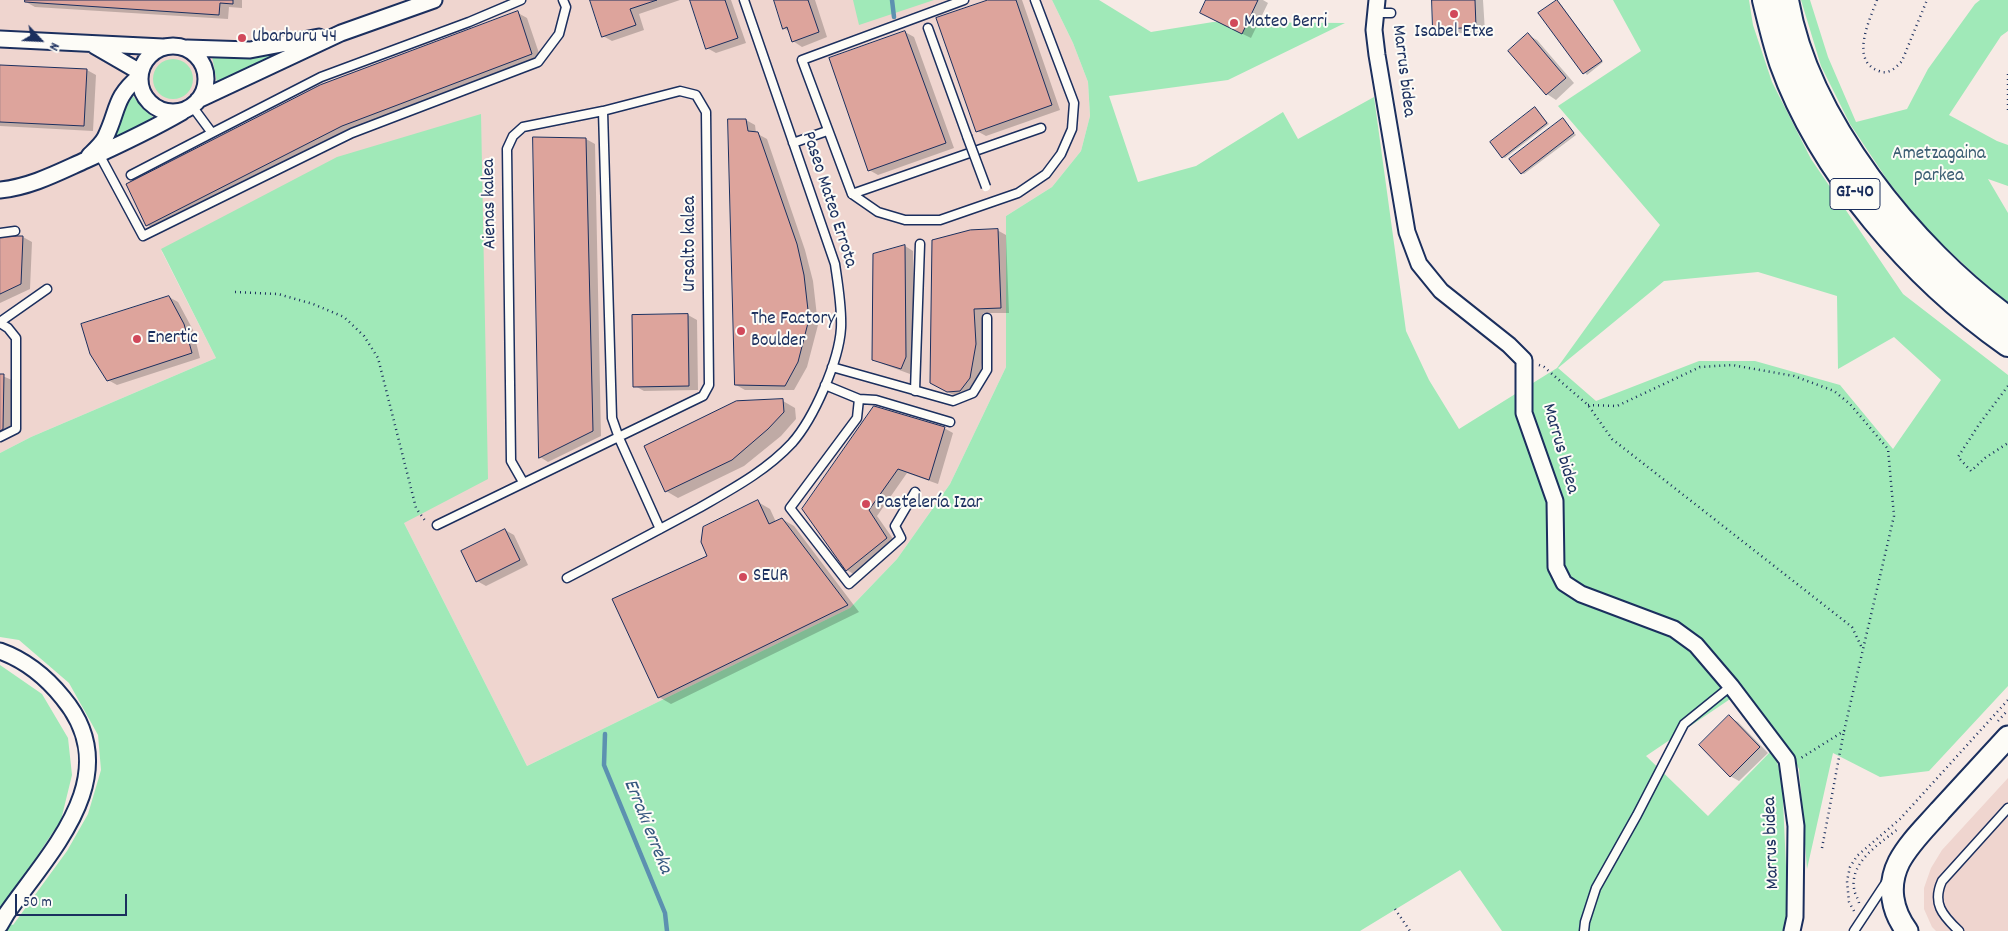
<!DOCTYPE html>
<meta charset="utf-8">
<style>
body{margin:0}
#map{position:relative;width:2008px;height:931px;overflow:hidden;background:#f7eae5;font-family:Dekko,sans-serif}
canvas{display:block}
.north{position:absolute;left:15px;top:15px;width:50px;height:50px;-webkit-text-stroke:4px #fdfcf7;paint-order:stroke;rotate:115deg;font-size:14px;font-weight:700;line-height:20px;text-align:center;color:#1b2f5e}
.north::after{content:'';display:block;margin:auto;width:18px;height:22px;background:#1b2f5e;clip-path:polygon(50% 0,100% 100%,50% 72%,0 100%)}
.scale{position:absolute;left:15px;top:894px;width:112px;height:22px;box-sizing:border-box;border:2px solid #1b2f5e;border-top:0;padding-left:6px;font-size:15px;line-height:18px;white-space:nowrap;color:#1b2f5e;-webkit-text-stroke:4px #fdfcf7;paint-order:stroke}
</style>
<div id="map">
<canvas width="2008" height="931"></canvas>
<div class="north">N</div>
<div class="scale">50 m</div>
</div>
<script>
const ctx = document.querySelector('canvas').getContext('2d');
ctx.lineJoin = 'round';
function fill(path, color) { ctx.fillStyle = color; ctx.fill(path, 'evenodd'); }
function strokePath(path, color, width, dash) { ctx.strokeStyle = color; ctx.lineWidth = width; ctx.lineCap = dash ? 'butt' : 'round'; ctx.setLineDash(dash || []); ctx.stroke(path); }
function write(font, color, halo, rows, align = 'center') {
  ctx.font = font + ' Dekko,sans-serif'; ctx.lineWidth = 4; ctx.setLineDash([]); ctx.textBaseline = 'middle'; ctx.strokeStyle = halo; ctx.fillStyle = color; for (const [text, x, y, turn = 0] of rows) {
    ctx.save(); ctx.translate(x, y); ctx.rotate((+turn || 0) * Math.PI / 180); ctx.textAlign = isNaN(turn) ? turn : align; if (halo) ctx.strokeText(text, 0, 0); ctx.fillText(text, 0, 0); ctx.restore();
  }
}
fill(new Path2D(`
 M0,0H1052L1073,43L1088,82L1090,116L1081,151L1052,187L1006,216V367L950,484L897,559L850,608L527,766L404,523L161,250L216,358L31,437L0,453Z
 M2008,778V931H1936L1932,927L1924,909V888L1931,868L1942,850Z`), '#efd5cf');
fill(new Path2D(`
 M853,0H934L859,25Z
 M1052,0H1099L1151,32L1213,22L1345,23L1228,80L1109,96L1138,182L1196,166L1283,112L1298,139L1374,97L1406,331L1429,380L1459,429L1557,368L1660,225L1558,106L1641,51L1613,0H1749L1753,25L1772,82L1811,159L1903,294L2008,375V686L1929,771L1880,777L1833,753L1807,869L1799,769L1786,745L1742,691L1646,756L1708,816L1773,749L1782,779L1788,910L1783,931H1502L1460,870L1360,931H0V920L13,925L67,851L88,814L101,770L98,735L69,683L19,640L0,637V453L31,437L216,358L161,249L337,157L481,114L488,479L404,523L527,766L850,608L897,559L950,484L1006,367V216L1052,187L1081,151L1090,116L1088,82L1073,43ZM1758,272L1837,296L1838,369L1894,337L1941,380L1893,449L1840,385L1755,361H1699L1596,401L1558,368L1664,281Z
 M1801,0H1810L1828,57L1856,122L1907,109L1928,69L1975,4L1980,0H2008V31L2001,36L1949,115L1997,141L2008,145V186L1988,179L2008,213V303L1989,288L1926,229L1888,181L1850,124L1821,66Z
 M267,54L270,56L269,59L217,83L212,56Z
 M153 79a20 20 0 1 1 40 0a20 20 0 1 1-40 0Z
 M131,93L142,108L153,117L152,119L117,138L113,136L117,123Z
 M0,665L42,694L68,738L72,775L61,820L0,912Z`), '#a0e9b8');
fill(new Path2D(`
 M26,0H242V8L229,7L228,19L35,7L26,2Z
 M591,0H680L639,14L644,30L612,41L603,36Z
 M691,0H731L746,43L716,53L707,48Z
 M775,0H815L827,37L802,47L793,41L790,32L784,28Z
 M992,0H1022L1060,110L986,136L977,131Z
 M1208,0H1263L1268,3L1251,38L1210,18Z
 M1433,0H1483L1485,32L1444,34L1435,29Z
 M1559,2L1603,62L1587,75L1539,14Z
 M518,13L527,18L541,59L351,130L156,230L147,225Z
 M905,32L914,37L954,148L878,175L869,170Z
 M1528,35L1537,40L1574,83L1556,100L1547,94L1509,51Z
 M0,66L87,70L96,75L93,131L0,126Z
 M1535,108L1549,124L1505,158L1503,157Z
 M746,120L755,125L756,133L767,139L805,250L813,281L818,325L807,367L794,390H745L736,385Z
 M1563,120L1576,135L1524,174L1522,173Z
 M534,139H586L595,144L601,436L548,462L540,457Z
 M997,230L1006,235L1009,313H983L984,349L979,383L969,395L957,397L932,383Z
 M0,237H23L32,242L30,289L0,303Z
 M905,246L913,251L915,362L910,374L883,364L874,359Z
 M169,297L178,302L193,330L200,358L117,385L108,380Z
 M688,315L697,320L698,390L644,391L635,386Z
 M0,375L12,380V434L0,440Z
 M783,401L795,408L796,419L781,436L744,466L678,498L666,491Z
 M944,428L953,433L938,484L907,473L877,516L896,543L855,575L847,570L804,509Z
 M758,502L770,509L776,522L782,519L794,526L859,612L671,704L659,697L709,556Z
 M505,530L514,535L528,565L486,586L477,581Z
 M1729,717L1738,722L1768,753L1739,781L1730,776Z`), '#0003');
strokePath(new Path2D(`
 M892,0L894,17
 M605,734L604,765L665,913L667,931`), '#5c91b0', 4.5);
const building = new Path2D(`
 M25,0H233V4L220,3L219,15L25,2Z
 M590,0H657L630,9L636,25L602,37Z
 M690,0H725L738,38L706,49Z
 M774,0H808L819,32L792,42L787,27L783,29Z
 M988,0H1016L1052,105L976,132L936,18Z
 M1206,0H1258L1242,34L1200,13Z
 M1432,0H1475L1476,27L1433,30Z
 M1557,0L1602,61L1583,74L1538,13Z
 M518,11L532,54L342,126L146,226L126,184L320,85Z
 M905,31L946,143L868,171L829,58Z
 M1528,33L1566,78L1546,95L1508,51Z
 M0,65L87,69L84,126L0,122Z
 M1535,107L1547,123L1502,158L1490,142Z
 M1563,118L1574,133L1521,174L1509,159Z
 M728,119H746L748,131L758,132L797,244L804,275L809,319L798,362L785,386L735,385Z
 M533,137L586,138L593,431L539,458Z
 M998,229L1001,308L974,309L976,344L970,378L960,391L947,392L930,383L932,240L970,230Z
 M0,236H23L21,284L0,294Z
 M905,245L906,357L901,369L872,360L873,254Z
 M169,296L184,324L192,353L107,381L90,354L81,324Z
 M688,314L689,386L633,387L632,315Z
 M0,374H4L3,429L0,431Z
 M783,399L784,412L768,429L732,460L665,492L644,446L736,401Z
 M874,406L945,427L929,480L898,469L869,510L887,538L846,571L802,509Z
 M758,500L769,524L782,518L848,605L658,698L612,599L707,556L701,542L703,527Z
 M505,529L520,560L476,582L461,551Z
 M1729,715L1760,747L1730,777L1699,745Z`);
fill(building, '#dda49c');
strokePath(building, '#1b2f5e', 1);
const lane = new Path2D(`
 M964,0L802,60L852,194L1041,128
 M1375,13H1391
 M928,28L967,136
 M212,133L321,77L469,22L521,0
 M793,143L827,131
 M99,154L143,236L352,133L538,62L559,34L566,7L563,0
 M131,175L212,133L192,106
 M852,194L878,212L905,220H940L1018,193L1046,174L1061,154L1072,129L1074,103L1035,0
 M0,233L15,231
 M0,322L47,289
 M0,323L8,328L16,338V429L0,437
 M832,367L953,401L973,393L987,370V318
 M825,385L859,399L876,400L950,422
 M915,391L920,244
 M859,399L857,418L790,508L849,584L901,538L895,526L915,492
 M523,482L511,461L507,149L513,136L523,127L603,111L612,418L619,438L660,529
 M437,525L703,396L709,385L706,112L696,95L680,91L603,111
 M567,578C611,555 655,532 699,508C732,489 766,471 792,443C814,418 839,361 841,328C842,307 838,285 835,264L744,0
 M1584,931L1585,922L1596,888L1637,815L1684,724L1731,686
 M1854,931L1887,881
 M1959,931C1942,915 1932,903 1942,881L2008,808`);
const street = new Path2D(`
 M1377,0L1374,30L1377,55L1407,232L1419,264L1441,291L1509,345L1524,360V413L1555,501L1556,567L1564,583L1581,594L1674,629L1696,645L1731,686L1787,760L1796,826L1795,917L1792,931
 M0,39L163,47
 M140 79a33 33 0 1 1 66 0a33 33 0 1 1-66 0Z
 M95,46L140,72
 M187,48L250,50L319,37
 M198,100L341,33L434,0
 M89,156C94,151 101,145 105,138C119,110 113,98 140,76
 M0,190C31,187 59,172 86,160C119,145 151,130 182,112
 M0,651C25,660 47,678 63,698C127,775 51,850 7,913L0,925`);
const secondary = new Path2D(`
 M1907,931C1892,911 1887,886 1899,862C1909,843 1926,827 1940,811C1963,786 1985,762 2008,737`);
const primary = new Path2D(`
 M1765,0C1770,21 1775,42 1782,63C1821,172 1914,278 2008,344
 M1786,0C1806,119 1912,250 2008,319`);
strokePath(lane, '#1b2f5e', 11);
strokePath(street, '#1b2f5e', 19);
strokePath(secondary, '#1b2f5e', 25);
strokePath(primary, '#1b2f5e', 28);
strokePath(new Path2D(`
 M1877,0C1870,19 1849,61 1879,71C1888,75 1896,68 1902,61L1927,0
 M2008,74V114
 M235,292L278,294L313,304L344,317L364,336L378,358L416,508L426,522
 M1539,365L1544,367L1588,405L1612,439L1852,627L1862,648
 M2008,386L1980,423L1958,457L1971,471L1985,458L2008,443
 M1588,405L1617,406L1700,367L1732,365L1794,376L1834,391L1850,404L1888,449L1894,516L1844,731L1801,758
 M1998,721L2008,710
 M1822,848L1844,731
 M1859,903C1858,898 1854,893 1854,888C1850,861 1881,843 1899,828
 M1395,909L1410,931
 M1854,911L1849,902L1847,881L1850,867L1857,856L1900,819L2008,700`), '#1b2f5e', 2.5, [1, 4]);
strokePath(lane, '#fdfcf7', 8);
strokePath(street, '#fdfcf7', 15);
strokePath(secondary, '#fdfcf7', 21);
strokePath(primary, '#fdfcf7', 24);
const laneBridge = new Path2D(`
 M967,136L986,187`);
strokePath(laneBridge, '#1b2f5e', 11, []);
strokePath(laneBridge, '#fdfcf7', 8);
for (const [x, y, r, color] of [
 [1454,14,5,"#d1495b"],
 [1234,23,5,"#d1495b"],
 [242,38,5,"#d1495b"],
 [741,331,5,"#d1495b"],
 [137,339,5,"#d1495b"],
 [866,504,5,"#d1495b"],
 [743,577,5,"#d1495b"]
]) { const dot = new Path2D(); dot.arc(x, y, r, 0, 2 * Math.PI); ctx.fillStyle = color; ctx.fill(dot); strokePath(dot, '#fdfcf7', 2); }
for (const [x, y, w] of [
 [1855,194,50]
]) { const box = new Path2D(); box.roundRect(x - w / 2, y - 15.5, w, 31, 4); ctx.fillStyle = '#fdfcf7'; ctx.fill(box); strokePath(box, '#1b2f5e', 1); }
write('bold 18px', '#1b2f5e', null, [
 ["GI-40",1855,194]
]);
write('19px', '#1b2f5e', '#fdfcf7', [
 ["Mateo Berri",1244,23],
 ["Isabel Etxe",1454,33,"center"],
 ["Ubarburu 44",252,38],
 ["The Factory",751,320],
 ["Boulder",751,342],
 ["Enertic",147,339],
 ["Pastelería Izar",876,504],
 ["SEUR",753,577]
], 'left');
write('19px', '#1b2f5e', '#fdfcf7', [
 ["Marrus bidea",1402,71,83],
 ["Paseo Mateo Errota",828,200,72],
 ["Aienas kalea",491,204,-91],
 ["Ursalto kalea",691,244,-90],
 ["Marrus bidea",1559,449,74],
 ["Marrus bidea",1773,843,-92]
]);
write('19px', '#3c5e74', '#fdfcf7', [
 ["Ametzagaina",1939,155],
 ["parkea",1939,177]
]);
write('italic 20px', '#365880', '#fdfcf7', [
 ["Erraki erreka",646,827,68]
]);
</script>
